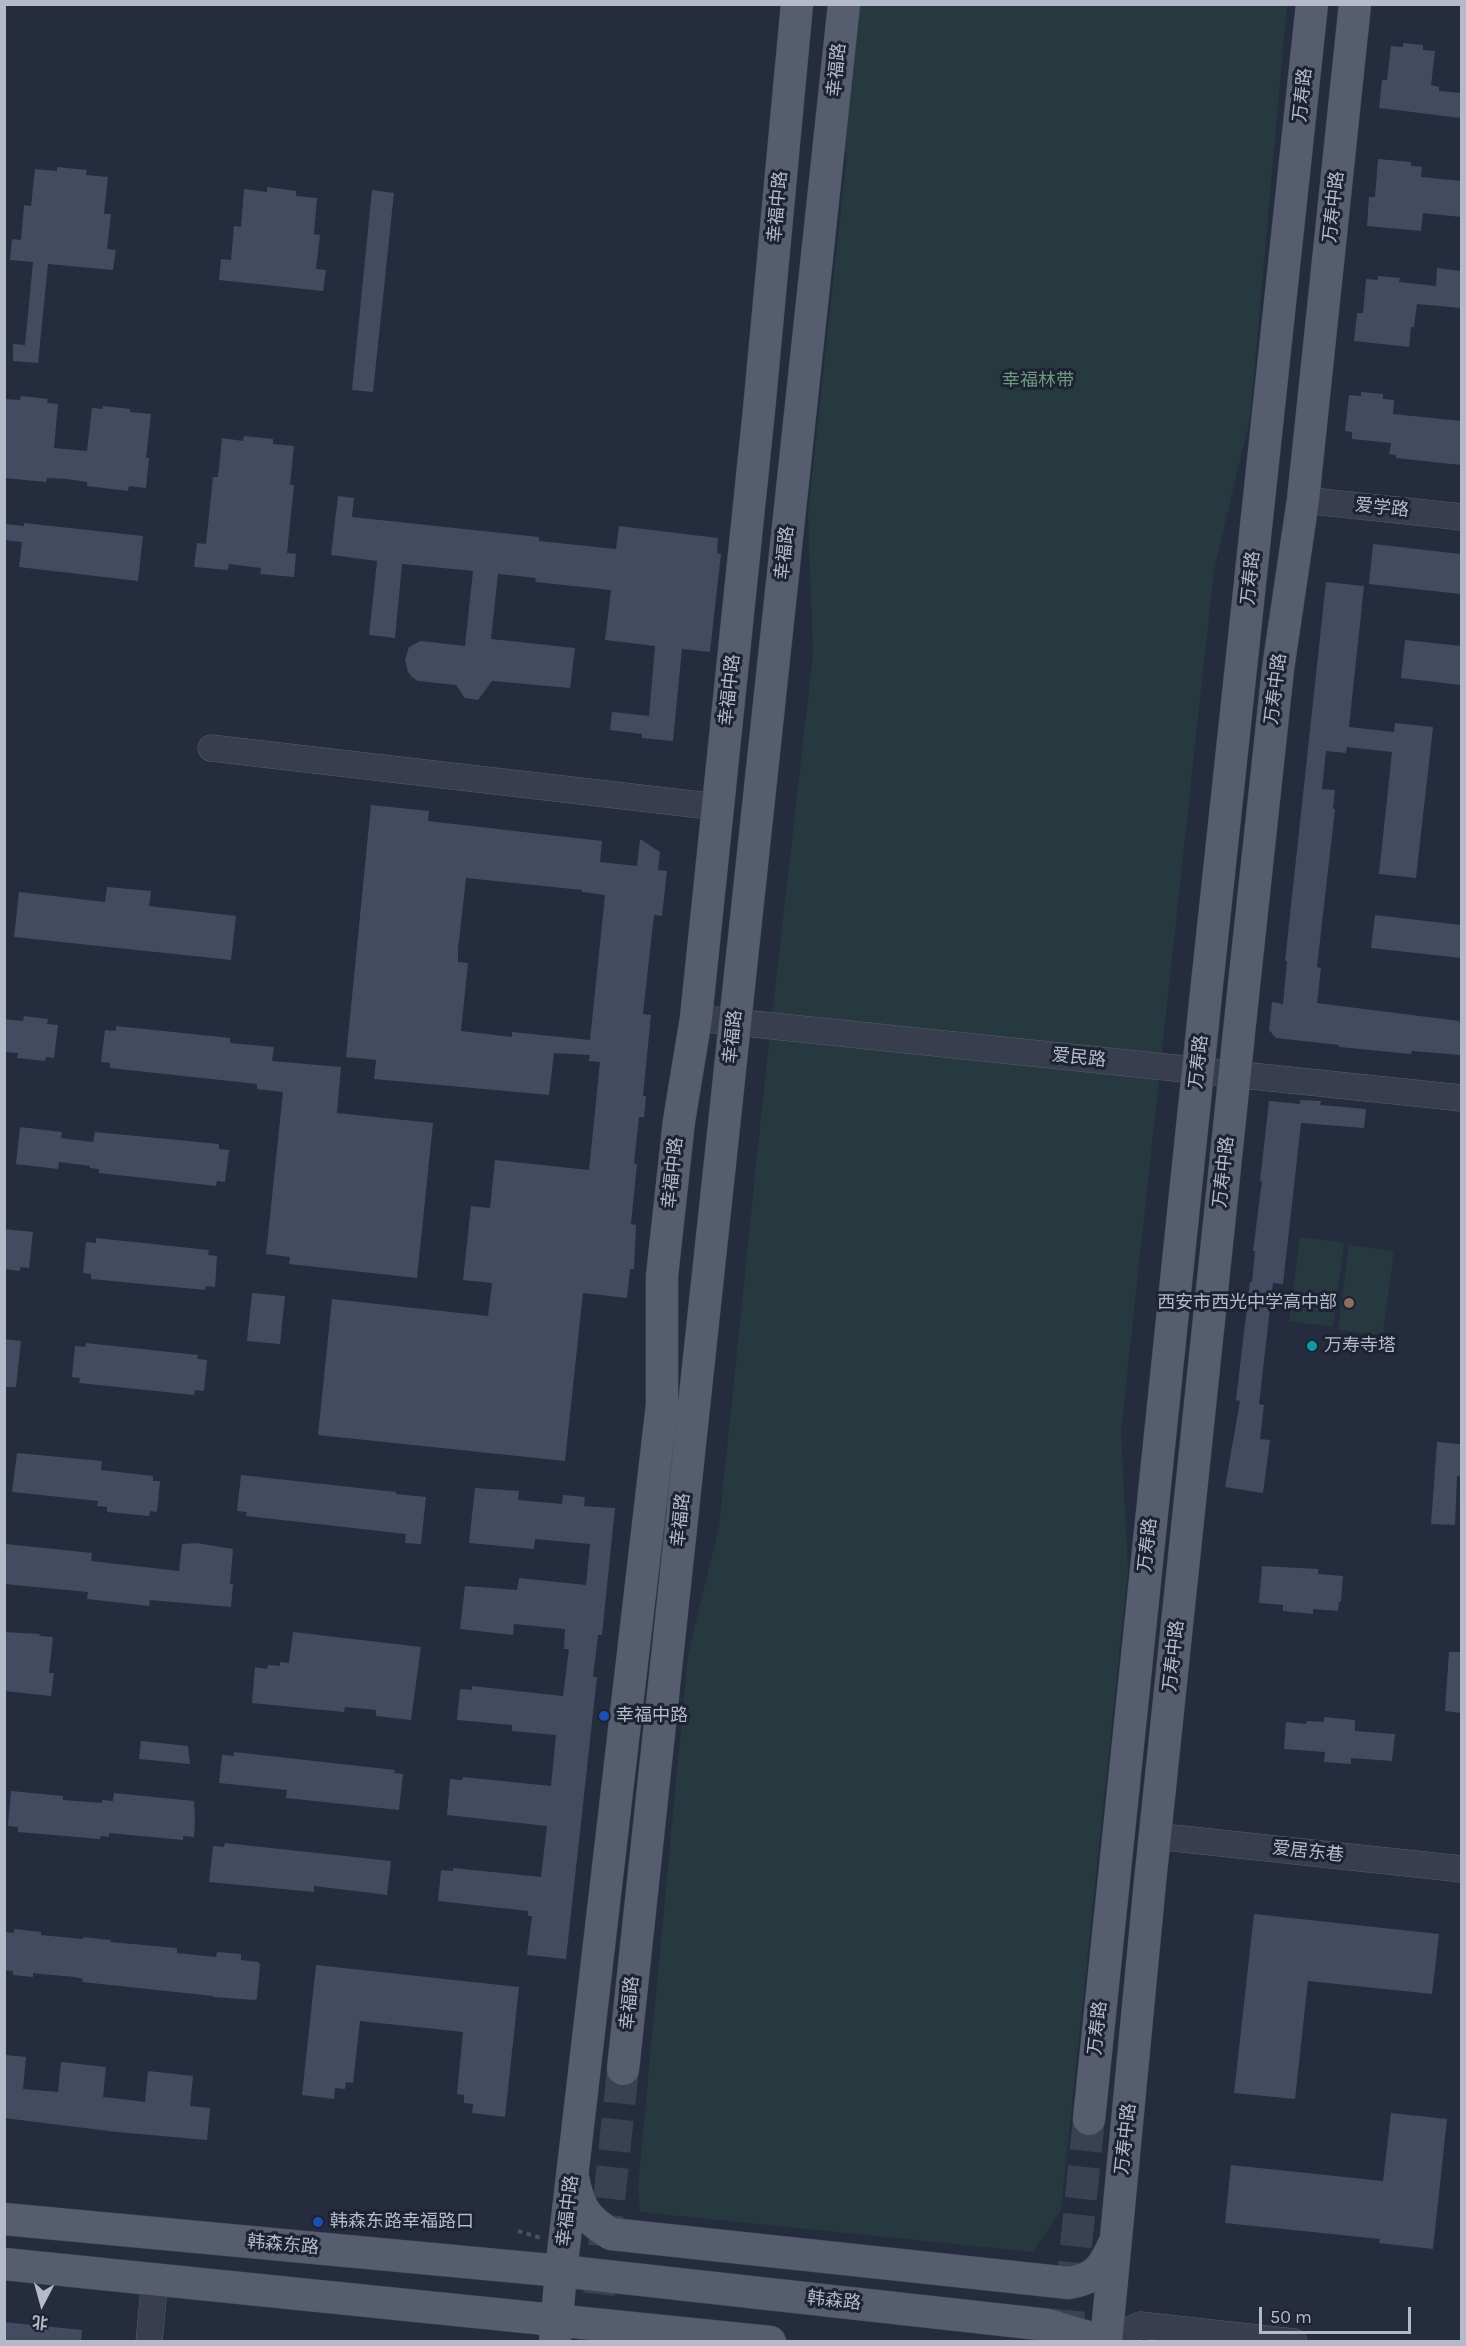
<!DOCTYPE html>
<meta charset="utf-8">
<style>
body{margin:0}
#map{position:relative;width:1466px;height:2346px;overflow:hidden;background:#242c3e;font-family:Karla,"Noto Sans SC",sans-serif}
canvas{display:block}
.frame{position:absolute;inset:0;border:6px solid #b4bac9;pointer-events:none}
.north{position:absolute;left:12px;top:2274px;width:60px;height:60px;-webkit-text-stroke:4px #1d2333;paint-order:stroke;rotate:186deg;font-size:16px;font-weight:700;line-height:24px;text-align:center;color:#b4bac9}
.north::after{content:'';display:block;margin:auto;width:21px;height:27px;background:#b4bac9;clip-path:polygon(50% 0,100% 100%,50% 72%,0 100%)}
.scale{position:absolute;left:1259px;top:2307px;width:152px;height:27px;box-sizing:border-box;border:3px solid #b4bac9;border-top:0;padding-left:8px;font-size:18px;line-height:21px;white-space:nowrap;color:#b4bac9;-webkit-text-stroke:4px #1d2333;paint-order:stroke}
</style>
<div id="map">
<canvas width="1466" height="2346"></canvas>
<div class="frame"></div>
<div class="north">北</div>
<div class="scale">50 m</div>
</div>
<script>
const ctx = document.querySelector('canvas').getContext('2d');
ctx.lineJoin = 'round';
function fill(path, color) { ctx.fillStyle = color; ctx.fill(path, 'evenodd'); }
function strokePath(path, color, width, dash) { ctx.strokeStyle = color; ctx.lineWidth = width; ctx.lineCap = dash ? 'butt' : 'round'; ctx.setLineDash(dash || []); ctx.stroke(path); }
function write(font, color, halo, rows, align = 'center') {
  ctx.font = font + ' Karla,"Noto Sans SC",sans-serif'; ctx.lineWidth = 6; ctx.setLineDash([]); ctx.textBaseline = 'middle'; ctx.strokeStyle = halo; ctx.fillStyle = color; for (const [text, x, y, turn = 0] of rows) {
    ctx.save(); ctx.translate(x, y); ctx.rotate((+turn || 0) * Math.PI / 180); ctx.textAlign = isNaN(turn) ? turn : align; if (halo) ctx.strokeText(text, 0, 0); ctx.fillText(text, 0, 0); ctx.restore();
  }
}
fill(new Path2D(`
 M846,5H1287L1250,419L1214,570L1121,1431L1128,1570L1061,2210L1033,2252L640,2212L638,2185L688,1654L719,1526L765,1078L813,654L808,513L847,154L834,137Z
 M1300,1237L1344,1243L1333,1327L1289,1321Z
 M1349,1245L1394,1251L1383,1335L1338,1330Z`), '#26393f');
fill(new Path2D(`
 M1403,43L1423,45V50L1435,51L1431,85L1439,87V91L1461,93V118L1379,108L1382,80H1387L1391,46L1403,47Z
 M1378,159L1411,162V166L1422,167L1421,177L1461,181V217L1423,213L1421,231L1367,226L1369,197H1375Z
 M57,167L87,170L86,175L108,177L104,214H111L107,249L116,250L113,270L48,264L38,363L13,361V344L25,345L33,262L10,260L12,239L21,240L24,205L31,206L35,169L57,171Z
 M267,187L296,191V196L317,198L314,234L320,235L316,269L326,270L323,291L219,280L221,259L231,260L234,226L241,227L244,189L267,192Z
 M372,190L394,193L373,392L352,390Z
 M1437,268L1461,271V308L1417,304L1414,327H1411L1409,347L1354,341L1357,313H1363L1366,279L1378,280V276L1400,278L1399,282L1436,286Z
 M1361,392L1383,394V399L1394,400L1393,414L1461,421V465L1396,458V455L1389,454L1391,443L1352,439V432L1345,431L1349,395L1361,396Z
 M21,396L48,399L47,403L58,404L54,448L87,451L92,408L102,409L103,406L130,409V412L151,414L146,458H149L146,488L129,486L128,491L87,486V482L67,479L47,478L46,482L4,478V399L20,400Z
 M244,436L273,439V444L294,446L290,485H294L287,553L296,554L294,577L260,574L261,568L229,564L228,570L194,567L197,543L206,544L213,477H218L222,438L243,441Z
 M338,496L354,498L352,517L539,537V541L616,549L619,526L718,538L717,553L721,554L710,652L682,649L673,741L642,738V734L610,730L612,712L649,716L655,646L605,640L611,590L535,582L536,578L498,574L491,639L575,648L570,688L492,681L478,700L465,698L456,685L418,681L412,677L408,672L405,660L409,647L421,641L465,646L473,571L402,564L395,638L369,635L377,561L331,555Z
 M24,523L143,536L138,581L19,567L22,542L4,540V524L24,526Z
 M1373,544L1461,554V594L1369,584Z
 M1326,582L1364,586L1349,727L1394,732L1395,723L1433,727L1416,878L1379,874L1392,752L1347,747L1346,753L1326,751L1322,789L1335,790L1333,809H1335L1317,967L1321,968L1317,1003L1459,1021V1023L1461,1024V1055L1412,1051L1411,1054L1339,1047V1045L1276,1038L1269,1030L1272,1002L1283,1004L1287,961H1285Z
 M1405,640L1461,646V685L1401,678Z
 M371,805L429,811L428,821L602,841L600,862L637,866L640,839L660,852L658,870L667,871L662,916L654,915L643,1014L651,1015L643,1096H646L644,1117H639L634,1164H637L631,1224L636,1225L634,1269H630L627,1298L583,1293L565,1461L318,1435L332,1299L488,1316L492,1283L463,1280L471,1206L490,1208L495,1160L589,1170L600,1062L589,1061L590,1055L554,1053L549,1095L374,1079L376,1060L346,1057ZM466,878L582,890V892L605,895L590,1040L512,1032V1037L461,1031L468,963L458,962V949Z
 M107,887L151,891L149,906L236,916L231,960L14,937L19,892L105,902Z
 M1375,915L1461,925V958L1371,948Z
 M24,1016L48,1019L47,1024L58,1025L54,1058L46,1057L45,1061L17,1058L18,1053L4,1052V1019L23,1021Z
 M116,1026L230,1038V1043L274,1047L272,1061L341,1067L337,1113L433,1123L417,1278L289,1264L290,1257L266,1254L283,1092L257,1089V1084L110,1068V1063L101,1062L105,1030L116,1031Z
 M1300,1100L1321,1101L1320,1105L1366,1109L1364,1128L1301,1123L1283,1284L1273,1283L1259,1404L1264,1405L1260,1439L1270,1440L1263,1493L1225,1487L1240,1401L1236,1400L1250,1282H1252L1255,1251H1253L1262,1181H1260L1269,1101L1300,1104Z
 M20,1127L62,1132L61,1138L93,1142L95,1132L219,1144V1149L229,1150L225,1182L217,1181L216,1186L99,1173V1169L90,1168V1166L59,1162L58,1169L16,1164Z
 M4,1229L33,1232L29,1268L20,1267V1271L4,1269Z
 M96,1238L209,1250L208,1255L217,1256L215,1287L206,1286L205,1290L91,1279V1274L83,1273L86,1242L96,1243Z
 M252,1293L285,1296L280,1344L247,1341Z
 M4,1339L21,1341L16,1387H4Z
 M86,1343L198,1355L197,1359L207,1360L204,1391L195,1390L194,1395L79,1383L80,1378L72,1377L75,1346L85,1347Z
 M1437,1442L1460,1444L1461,1448V1476H1457L1455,1525L1431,1524Z
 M17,1453L102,1461L101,1470L153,1476V1481H160L157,1512L150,1511L149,1516L107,1512V1507L97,1506L98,1501L12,1492Z
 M241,1475L396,1492V1494L426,1497L421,1544L405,1543L406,1534L246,1516L247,1512L237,1511Z
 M475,1488L519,1491L518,1500L562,1504L563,1495L585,1497L584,1506L615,1508L602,1635H598L593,1677H597L566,1959L527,1955L532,1916H528V1911L438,1901L441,1870L453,1871V1868L541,1877L547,1826L447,1815L450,1779L462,1780L463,1777L551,1786L556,1735L512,1731V1725L457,1720L460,1689L472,1690V1686L563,1696L569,1649H564L565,1629L514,1624L513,1635L460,1629L465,1586L517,1590L519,1578L586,1585L590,1544L535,1539L534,1549L469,1543Z
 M196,1543L233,1549L230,1584H233L231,1607L150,1600L149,1606L87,1599L88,1592L4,1584L6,1544L92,1553L91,1561L179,1571L182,1544Z
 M1262,1566L1318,1569V1574L1343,1576L1341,1602H1339L1338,1611L1313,1609V1614L1283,1611V1605L1259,1603Z
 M4,1632L40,1634L39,1636L53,1637L49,1673H54L51,1696L4,1691Z
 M293,1632L421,1647L411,1720L376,1716V1710L345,1707L344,1712L252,1703L255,1667L267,1669L268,1665L280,1666V1662L289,1663Z
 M1449,1652H1461V1713L1445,1711Z
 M1324,1717L1355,1720V1731L1395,1734L1392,1761L1351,1758V1764L1324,1762L1325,1752L1284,1749L1286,1722L1306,1724L1307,1721L1324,1722Z
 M141,1741L188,1746L190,1764L139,1759Z
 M234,1752L395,1770L394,1773L403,1774L399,1810L286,1798L287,1790L219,1783L222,1755L234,1756Z
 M11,1791L63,1796V1800L102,1803V1800L113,1801L114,1793L194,1801L195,1820L194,1837L183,1836V1840L109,1833V1837L101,1836L100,1839L18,1832V1827L8,1826Z
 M225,1843L391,1861L387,1895L314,1886V1892L209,1882L213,1846L224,1847Z
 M1254,1914L1439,1934L1432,1994L1308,1981L1295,2099L1234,2093Z
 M14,1929L41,1932V1935L83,1939V1937L111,1940L110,1942L177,1948V1953L216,1957L217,1952L241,1954V1960L258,1962L260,1964L257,1998L255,2000L213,1997V1996L82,1982L83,1979L75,1977L41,1974L33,1973V1977L13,1975V1971L4,1970V1932L14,1933Z
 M316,1965L519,1987L505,2117L472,2113L473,2104L464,2103V2095L457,2094L463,2032L360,2021L353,2083L346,2082L345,2089L335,2088L334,2099L302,2095Z
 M6,2055L26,2057L23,2089L58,2092L61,2062L106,2067L103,2097L122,2099L145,2102L148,2071L193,2076L190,2106L210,2108L207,2140L117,2132L4,2118Z
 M1391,2113L1447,2119L1433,2249L1379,2243L1380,2239L1225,2223L1231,2165L1383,2181Z
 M4,2322L82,2330L81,2342H4Z`), '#434b60');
strokePath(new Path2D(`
 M594,2342L623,2069
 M1066,2342L1089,2119`), '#3a4153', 32, [32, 16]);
const minor = new Path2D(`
 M1303,500L1462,517
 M211,748L718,807
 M696,1018L1462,1098
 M1155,1836L1462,1869
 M149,2342L155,2279
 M1107,2342L1140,2325L1294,2342`);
const major = new Path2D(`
 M623,2069L844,4
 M1089,2119L1205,1003L1312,4
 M573,2178C579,2207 585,2219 611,2234L1069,2283C1097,2278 1103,2268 1114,2244
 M4,2219L561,2271L1048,2325L1105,2342
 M4,2264L770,2342
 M555,2342L561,2271L662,1405V1276L679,1121L696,1018L759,410L797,4
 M1106,2342L1150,1882L1244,985L1278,669L1303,500L1355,4`);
strokePath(minor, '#565c6c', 27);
strokePath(major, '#414757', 33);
strokePath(new Path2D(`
 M518,2231L541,2238`), '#44565c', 4, [4.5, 4.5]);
strokePath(minor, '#383e4e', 26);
strokePath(major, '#565d6e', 32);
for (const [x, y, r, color] of [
 [1349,1303,6,"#8d6e63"],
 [1312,1346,6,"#0f9aa8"],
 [604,1716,6,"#1a4fb4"],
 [318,2222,6,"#1a4fb4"]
]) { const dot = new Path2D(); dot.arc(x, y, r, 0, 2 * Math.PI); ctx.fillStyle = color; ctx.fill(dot); strokePath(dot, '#1d2333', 2); }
write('18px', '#b4bac9', '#1d2333', [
 ["幸福路",837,70,-84],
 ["万寿路",1303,95,-84],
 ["幸福中路",778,207,-85],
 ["万寿中路",1334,207,-84],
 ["爱学路",1382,508,6],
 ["幸福路",785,553,-84],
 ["万寿路",1251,578,-84],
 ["万寿中路",1276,689,-83],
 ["幸福中路",730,690,-84],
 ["幸福路",733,1037,-84],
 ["爱民路",1079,1058,6],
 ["万寿路",1199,1062,-84],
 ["万寿中路",1224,1172,-84],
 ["幸福中路",673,1173,-84],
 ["幸福路",681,1520,-84],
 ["万寿路",1148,1545,-84],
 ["万寿中路",1174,1656,-84],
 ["爱居东巷",1308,1852,6],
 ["幸福路",630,2003,-84],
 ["万寿路",1098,2028,-84],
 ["万寿中路",1126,2139,-84],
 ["幸福中路",568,2211,-83],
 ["韩森东路",283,2245,5],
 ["韩森路",834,2301,6]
]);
write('18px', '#6b9a7c', '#1d2333', [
 ["幸福林带",1038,381]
]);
write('18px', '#b4bac9', '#1d2333', [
 ["西安市西光中学高中部",1337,1303,"right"],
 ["万寿寺塔",1324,1346],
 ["幸福中路",616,1716],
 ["韩森东路幸福路口",330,2222]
], 'left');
</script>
